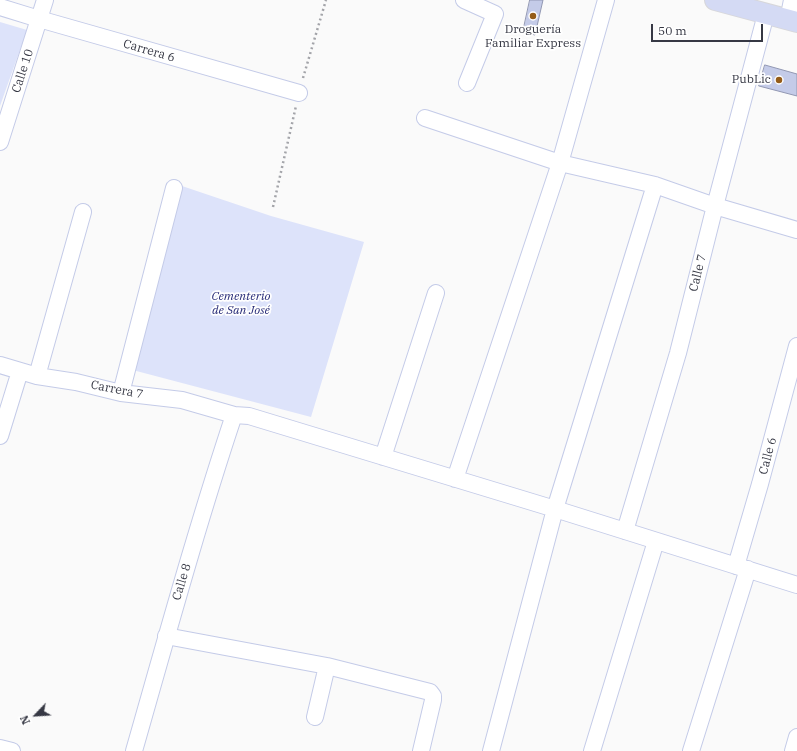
<!DOCTYPE html>
<meta charset="utf-8">
<style>
body{margin:0}
#map{position:relative;width:797px;height:751px;overflow:hidden;background:#fafafa;font-family:"IBM Plex Serif",serif}
canvas{display:block}
.north{position:absolute;left:16px;top:695px;width:40px;height:40px;-webkit-text-stroke:3px #fff;paint-order:stroke;rotate:245deg;font-size:11px;font-weight:700;line-height:16px;text-align:center;color:#363844}
.north::after{content:'';display:block;margin:auto;width:14px;height:18px;background:#363844;clip-path:polygon(50% 0,100% 100%,50% 72%,0 100%)}
.scale{position:absolute;left:651px;top:24px;width:112px;height:18px;box-sizing:border-box;border:2px solid #363844;border-top:0;padding-left:5px;font-size:12px;line-height:14px;white-space:nowrap;color:#363844;-webkit-text-stroke:3px #fff;paint-order:stroke}
</style>
<div id="map">
<canvas width="797" height="751"></canvas>
<div class="north">N</div>
<div class="scale">50 m</div>
</div>
<script>
const ctx = document.querySelector('canvas').getContext('2d');
ctx.lineJoin = 'round';
function fill(path, color) { ctx.fillStyle = color; ctx.fill(path, 'evenodd'); }
function strokePath(path, color, width, dash) { ctx.strokeStyle = color; ctx.lineWidth = width; ctx.lineCap = dash ? 'butt' : 'round'; ctx.setLineDash(dash || []); ctx.stroke(path); }
function write(font, color, halo, rows, align = 'center') {
  ctx.font = font + ' "IBM Plex Serif",serif'; ctx.lineWidth = 3.5; ctx.setLineDash([]); ctx.textBaseline = 'middle'; ctx.strokeStyle = halo; ctx.fillStyle = color; for (const [text, x, y, turn = 0] of rows) {
    ctx.save(); ctx.translate(x, y); ctx.rotate((+turn || 0) * Math.PI / 180); ctx.textAlign = isNaN(turn) ? turn : align; if (halo) ctx.strokeText(text, 0, 0); ctx.fillText(text, 0, 0); ctx.restore();
  }
}
fill(new Path2D(`
 M0,22L27,30L0,106Z
 M179,185L271,216L364,242L311,417L125,368Z`), '#dde3fa');
const building = new Path2D(`
 M530,0H543L535,35L523,32Z
 M765,65L797,74V96L759,86Z`);
fill(building, '#c4cbe8');
strokePath(building, '#9298b3', 1);
const minor = new Path2D(`
 M464,0L495,14L467,83
 M0,7L39,19L299,93
 M788,20L792,0
 M425,118L560,163L655,185L715,206L797,230
 M0,142L45,0
 M0,365L37,376L76,382L121,393L182,400L234,415L249,416L555,509L797,585
 M37,376L83,212
 M121,393L174,188
 M0,436L20,371
 M383,457L436,293
 M455,479L560,163L606,0
 M625,531L678,353L715,206L766,14
 M736,566L760,484L797,346
 M166,636L327,666L430,692L433,696V700L421,751
 M315,717L327,666
 M0,748L12,751
 M134,751C166,639 197,526 234,415
 M491,751L555,509L655,185
 M592,751L656,541
 M691,751L748,569
 M793,751L797,737`);
const major = new Path2D(`
 M715,0L797,22`);
strokePath(minor, '#c4cbe8', 18);
strokePath(major, '#d7d7da', 22);
strokePath(new Path2D(`
 M303,78L326,0
 M273,207L296,106`), '#a3a4a9', 2.5, [2, 3]);
strokePath(minor, '#fff', 16);
strokePath(major, '#d4daf4', 20);
for (const [x, y, r, color] of [
 [533,16,4,"#955c18"],
 [779,80,4,"#955c18"]
]) { const dot = new Path2D(); dot.arc(x, y, r, 0, 2 * Math.PI); ctx.fillStyle = color; ctx.fill(dot); strokePath(dot, '#fff', 1.5); }
write('12px', '#363844', '#fff', [
 ["Droguería",533,30],
 ["Familiar Express",533,44],
 ["PubLic",771,80,"right"]
]);
write('12px', '#363844', '#fff', [
 ["Carrera 6",149,51,16],
 ["Calle 10",23,71,-72],
 ["Calle 7",698,273,-76],
 ["Carrera 7",117,390,11],
 ["Calle 6",768,456,-75],
 ["Calle 8",182,582,-73]
]);
write('italic 12px', '#272b77', '#fff', [
 ["Cementerio",241,297],
 ["de San José",241,311]
]);
</script>
